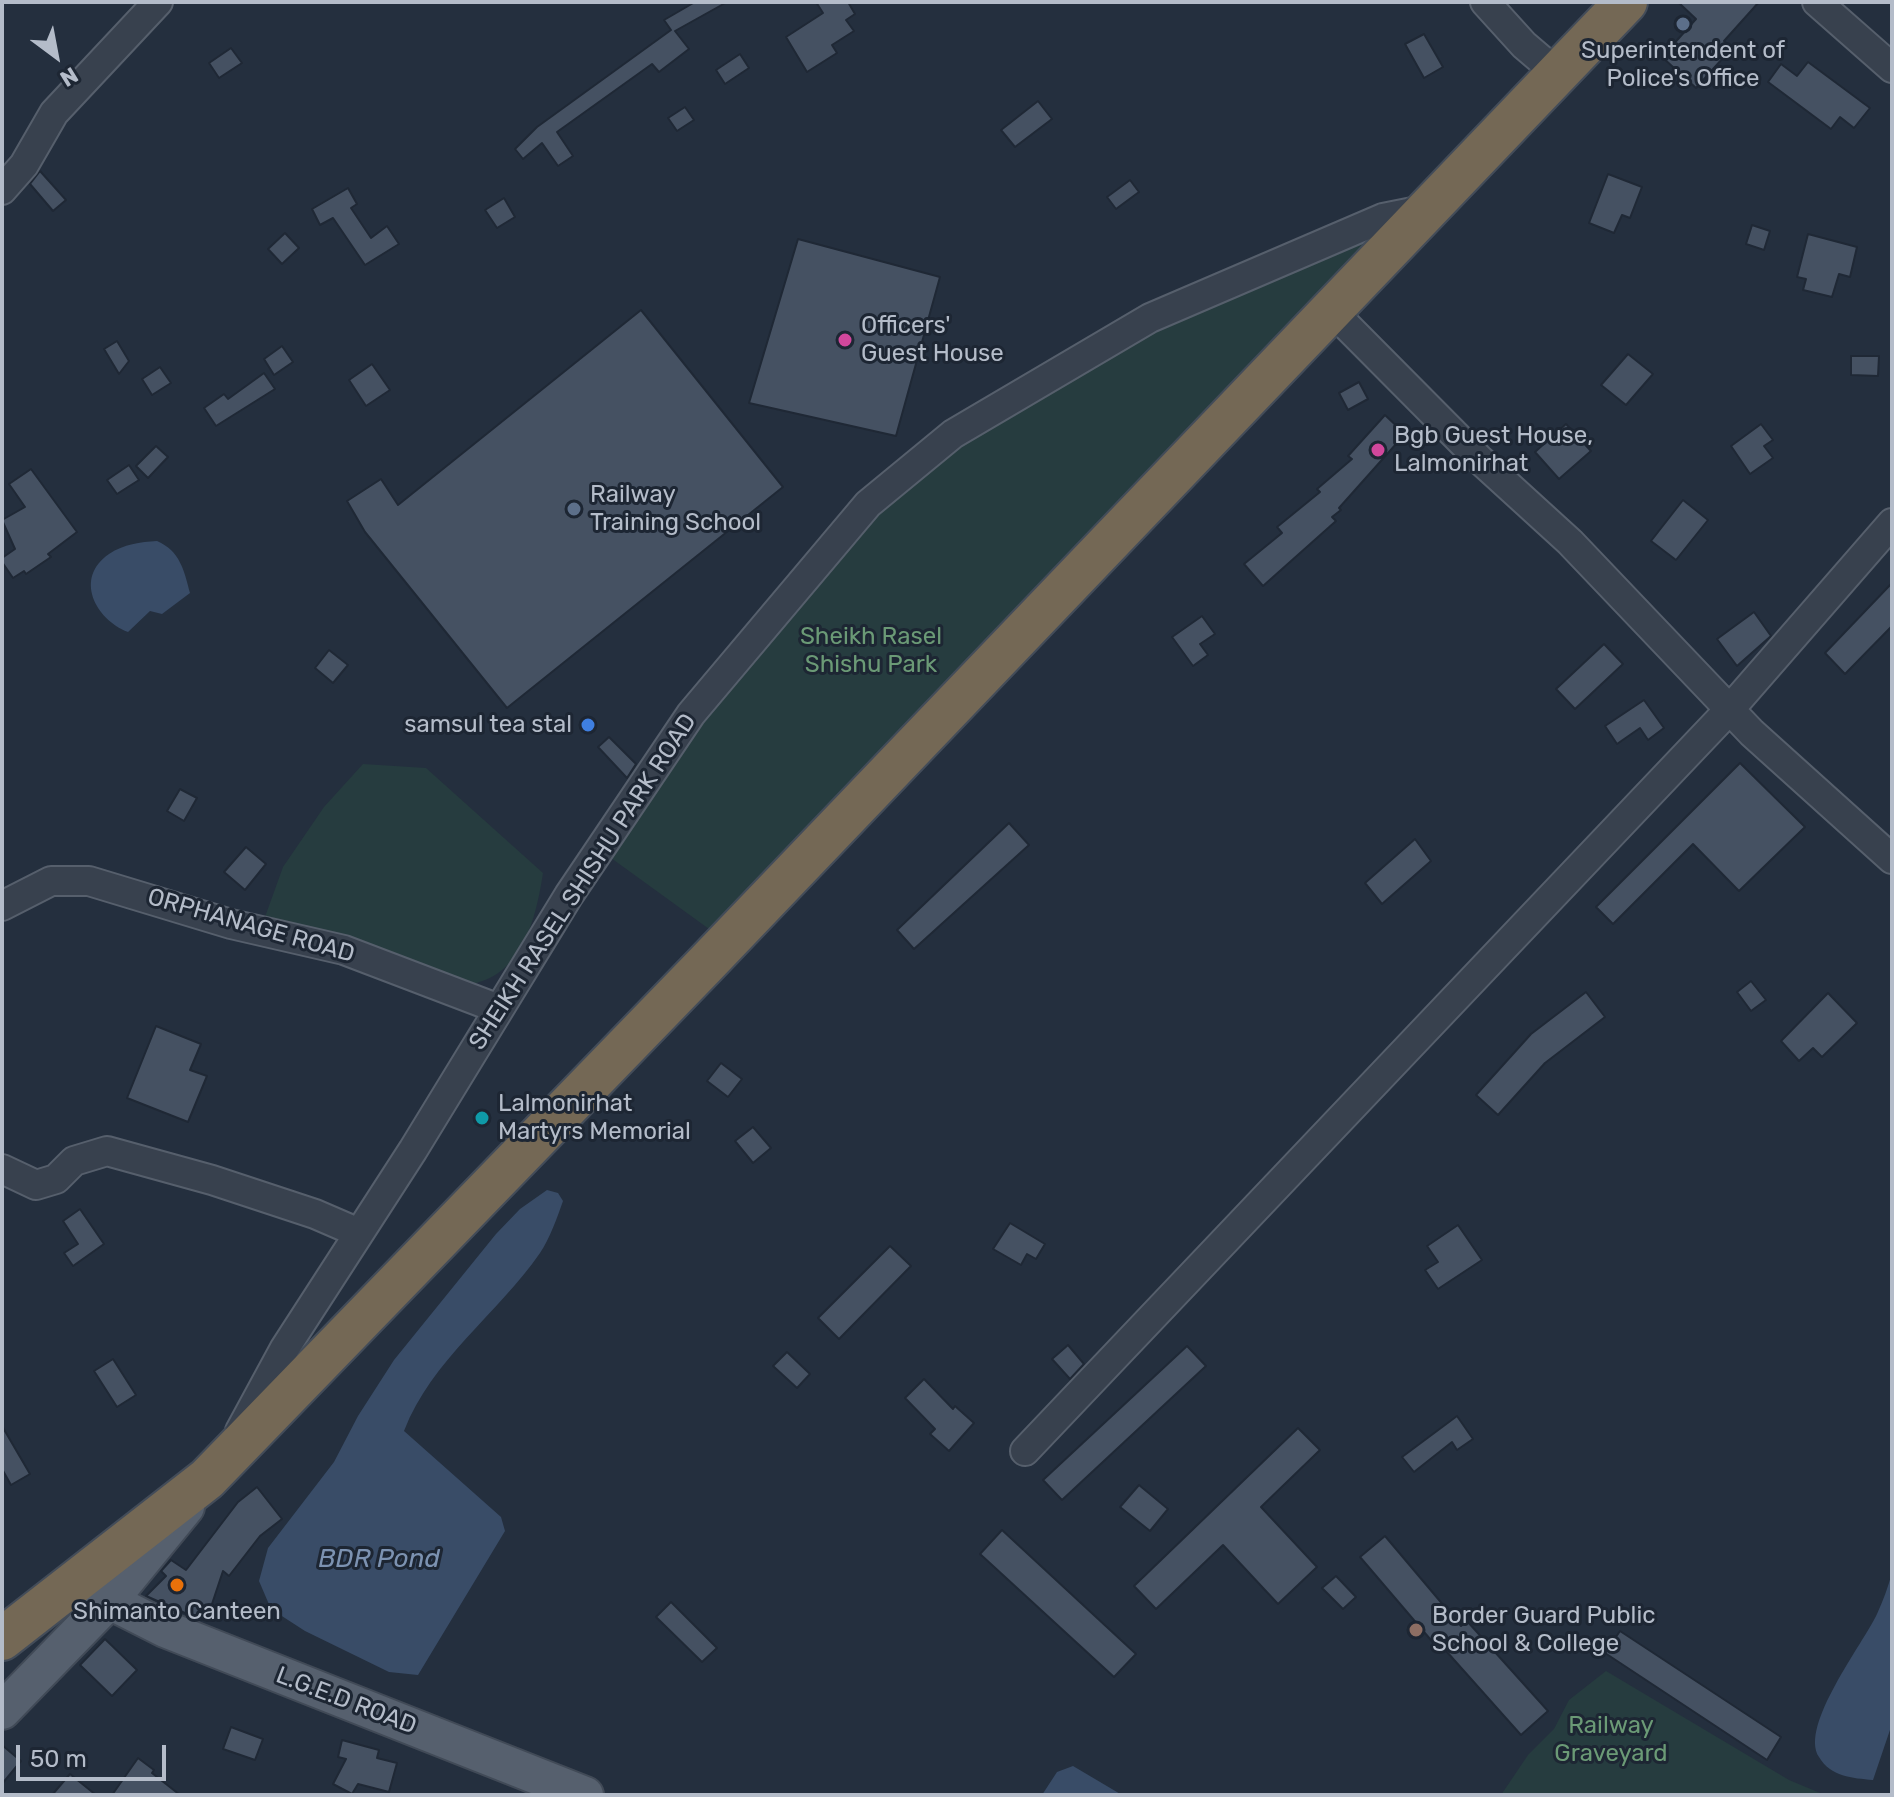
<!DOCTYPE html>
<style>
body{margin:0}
#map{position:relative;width:1894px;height:1797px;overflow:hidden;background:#242f3e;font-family:Rubik,sans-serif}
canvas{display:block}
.frame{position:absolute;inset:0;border:4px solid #b4bcc9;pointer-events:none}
.north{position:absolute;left:16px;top:16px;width:80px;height:80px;-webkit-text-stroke:6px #1d2633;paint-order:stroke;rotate:148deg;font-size:22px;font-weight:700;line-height:32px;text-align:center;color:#b4bcc9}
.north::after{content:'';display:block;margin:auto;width:28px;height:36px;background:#b4bcc9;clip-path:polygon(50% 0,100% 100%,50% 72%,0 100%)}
.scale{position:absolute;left:16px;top:1745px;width:150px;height:36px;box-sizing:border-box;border:4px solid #b4bcc9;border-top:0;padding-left:10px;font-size:24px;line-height:28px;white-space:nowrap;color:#b4bcc9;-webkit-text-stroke:6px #1d2633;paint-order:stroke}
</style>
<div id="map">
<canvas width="1894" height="1797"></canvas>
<div class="frame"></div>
<div class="north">N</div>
<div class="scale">50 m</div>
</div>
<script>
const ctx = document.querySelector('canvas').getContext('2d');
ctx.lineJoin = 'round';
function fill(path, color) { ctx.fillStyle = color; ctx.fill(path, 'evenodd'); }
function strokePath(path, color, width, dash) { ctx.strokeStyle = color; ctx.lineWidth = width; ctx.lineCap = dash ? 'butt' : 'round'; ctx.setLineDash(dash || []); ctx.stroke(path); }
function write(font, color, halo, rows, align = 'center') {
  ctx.font = font + ' Rubik,sans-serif'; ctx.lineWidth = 6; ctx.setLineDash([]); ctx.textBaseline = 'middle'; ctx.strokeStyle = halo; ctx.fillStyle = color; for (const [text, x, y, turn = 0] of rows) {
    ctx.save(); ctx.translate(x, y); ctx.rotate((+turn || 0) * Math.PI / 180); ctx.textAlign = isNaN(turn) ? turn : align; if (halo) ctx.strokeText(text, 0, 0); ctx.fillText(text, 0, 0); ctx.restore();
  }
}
fill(new Path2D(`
 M1428,209L727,942L600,850L800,584L942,456L1143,329Z
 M363,764L426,768L543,873C536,918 523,974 472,984L285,928L265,917L283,867L324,807Z
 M1606,1671L1789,1780L1825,1795H1501L1528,1755L1554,1729L1569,1700Z`), '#263c3f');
fill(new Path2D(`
 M157,541C180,551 184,570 190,593L162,614L150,611L128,632C95,619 74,578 109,554C124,544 140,542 157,541Z
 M547,1190L558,1193L563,1201C557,1218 550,1238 540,1253C497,1315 432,1359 404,1431L501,1517L505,1531L418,1675L389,1672L305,1631L271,1609L259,1581L268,1548L334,1462L358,1416L394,1360L496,1234L520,1209Z
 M1892,1573V1724L1873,1780C1852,1778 1831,1777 1819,1757C1799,1726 1863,1644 1877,1614C1883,1601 1888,1587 1892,1573Z
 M1073,1766L1122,1795H1042L1057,1772Z`), '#394c67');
const building = new Path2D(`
 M695,2H727L675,31L689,49L659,72L652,64L557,132L573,156L558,166L542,143L523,159L515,149L537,127L671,30L664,20Z
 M816,2H848L855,14L846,20L854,31L832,45L837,53L807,72L786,37L823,13Z
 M1678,2H1759L1724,41L1732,48L1696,88L1662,57L1696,19Z
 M1424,34L1443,67L1424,78L1405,44Z
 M231,48L242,63L219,78L209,63Z
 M740,54L749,68L725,84L716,70Z
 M1808,62L1870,108L1854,128L1840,117L1831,129L1768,82L1781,64L1797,76Z
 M1038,101L1052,119L1015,147L1001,130Z
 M685,107L694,120L677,131L668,118Z
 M40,171L66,200L53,211L30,184Z
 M1608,174L1642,187L1630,218L1622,215L1614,233L1589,223Z
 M1130,180L1139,192L1116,209L1107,197Z
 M348,188L357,204L351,208L371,238L387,226L399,244L365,265L333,218L320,225L312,209Z
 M504,198L515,217L497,228L485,210Z
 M1752,225L1770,231L1764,250L1746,244Z
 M285,233L299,248L282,264L268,249Z
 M1808,234L1857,247L1850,277L1839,274L1832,297L1803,290L1806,279L1797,277Z
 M798,239L940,277L896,436L749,403Z
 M641,310L783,487L507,708L365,532L347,501L381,479L398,505Z
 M117,341L129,361L119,374L104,349Z
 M282,346L293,362L274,375L264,359Z
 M1628,354L1653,374L1626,405L1601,385Z
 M1851,356H1879L1878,376L1851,375Z
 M372,364L390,390L366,406L349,380Z
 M160,367L171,383L152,395L142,379Z
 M264,373L275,389L216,426L204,408L224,394L228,399Z
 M1359,382L1368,399L1348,410L1339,393Z
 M1385,415L1405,434L1339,508L1341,510L1332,517L1336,521L1263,586L1244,564L1282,533L1277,527L1320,492L1317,489L1352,459L1348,456Z
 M1566,424L1591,451L1559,479L1535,452Z
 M1761,424L1773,440L1764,446L1773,458L1750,474L1731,446Z
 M156,446L168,457L148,478L136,466Z
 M129,465L139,480L117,494L107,480Z
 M31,469L77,532L48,554L51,557L26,574L24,571L13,578L2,562V558L15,549L2,520L25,507L9,484Z
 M1683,500L1708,520L1676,560L1651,541Z
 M1892,583V626L1845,674L1825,653Z
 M1754,612L1771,636L1737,666L1717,639Z
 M1202,616L1215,634L1200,644L1208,655L1193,666L1172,637Z
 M1604,644L1623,664L1575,709L1556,689Z
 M329,650L348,665L333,683L315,668Z
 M1644,700L1664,728L1648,740L1640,728L1617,744L1605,726Z
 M609,737L636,764L627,778L598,747Z
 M1740,763L1805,827L1739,891L1693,844L1613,924L1596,907Z
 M180,789L197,798L184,821L167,811Z
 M1009,823L1029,845L914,949L897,930Z
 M1415,839L1431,861L1382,904L1365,883Z
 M246,847L266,864L245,890L224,872Z
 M1751,981L1766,1000L1751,1011L1737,992Z
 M1586,992L1605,1017L1545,1063L1498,1115L1476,1095L1531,1034Z
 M1828,993L1857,1023L1822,1057L1813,1048L1799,1061L1781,1041Z
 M156,1026L201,1044L190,1070L207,1076L188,1122L127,1098Z
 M721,1063L742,1079L728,1097L707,1081Z
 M753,1127L771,1148L753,1163L735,1141Z
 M80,1209L104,1244L73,1266L64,1253L78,1244L63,1221Z
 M1010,1223L1045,1244L1036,1259L1027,1254L1021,1265L993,1249Z
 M1458,1225L1482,1260L1438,1289L1425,1270L1438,1262L1427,1246Z
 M890,1246L911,1266L839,1339L818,1318Z
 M1068,1345L1084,1364L1070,1379L1052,1359Z
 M1187,1346L1206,1366L1062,1500L1043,1480Z
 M787,1352L810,1374L797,1388L773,1366Z
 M113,1359L136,1395L117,1407L94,1371Z
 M924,1379L953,1409L955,1406L974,1423L949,1451L930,1434L935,1429L905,1398Z
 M1457,1416L1473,1439L1457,1450L1452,1442L1414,1472L1402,1457Z
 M2,1426L30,1474L11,1485L2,1469Z
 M1298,1428L1320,1450L1261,1507L1317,1567L1278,1604L1223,1545L1156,1609L1134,1586Z
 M1139,1485L1168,1509L1150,1531L1120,1507Z
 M257,1487L282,1519L260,1536L229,1576L223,1571L212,1604L215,1611L207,1619L201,1620L146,1596L166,1576L161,1571L171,1560L186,1570L238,1502Z
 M1002,1530L1136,1654L1114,1677L980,1554Z
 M1385,1536L1461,1626L1467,1621L1548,1711L1521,1735L1439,1643L1436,1646L1360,1557Z
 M1336,1576L1356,1597L1343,1609L1322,1588Z
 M671,1602L717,1648L702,1662L656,1617Z
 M1620,1631L1781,1737L1767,1760L1605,1653Z
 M105,1639L137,1670L112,1696L80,1665Z
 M231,1727L263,1739L255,1760L223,1749Z
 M342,1740L379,1750L377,1758L397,1763L389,1792L358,1784L352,1794L333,1784L346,1759L338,1757Z
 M2,1745L21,1761L2,1784Z
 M138,1758L154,1770L152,1773L180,1795H112Z
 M70,1774L96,1795H52Z`);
fill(building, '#455162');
strokePath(building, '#1f2835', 2);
const minor = new Path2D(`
 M1485,2L1524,45L1558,74
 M1817,2L1892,68
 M2,190L24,165L54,113L158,2
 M1331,310L1479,459L1570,542L1752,733L1892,859
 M2,906L51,881H89L231,924L344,950L499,1009
 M2,1169L36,1185L56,1179L74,1161L107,1151L212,1180L315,1214L359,1233
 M240,1431L285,1348L413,1150L569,895L691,714L868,504L953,434L1150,318L1383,218L1428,209
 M1025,1451L1730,709L1892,523`);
const major = new Path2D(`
 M74,1583L165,1629L585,1795
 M2,1711L110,1600L186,1507`);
const highway = new Path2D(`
 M2,1639L207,1479L704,966L1626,2`);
strokePath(minor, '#565f6c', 32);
strokePath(major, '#414a57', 40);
strokePath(highway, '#434c59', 46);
strokePath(minor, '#38414e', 28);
strokePath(major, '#56606e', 36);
strokePath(highway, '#746855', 42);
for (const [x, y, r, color] of [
 [1683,24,8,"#5c6f8a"],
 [845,340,8,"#d1479c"],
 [1378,450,8,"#d1479c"],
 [574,509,8,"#5c6f8a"],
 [588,725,8,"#3f7fe0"],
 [482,1118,8,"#0f9aa8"],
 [177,1585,8,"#e8710a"],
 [1416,1630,8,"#8d6e63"]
]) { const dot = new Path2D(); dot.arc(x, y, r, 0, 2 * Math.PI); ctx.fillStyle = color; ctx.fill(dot); strokePath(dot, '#1d2633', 3); }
write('24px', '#b4bcc9', '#1d2633', [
 ["Superintendent of",1683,51,"center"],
 ["Police's Office",1683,79,"center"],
 ["Officers'",861,326],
 ["Guest House",861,354],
 ["Bgb Guest House,",1394,436],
 ["Lalmonirhat",1394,464],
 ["Railway",590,495],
 ["Training School",590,523],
 ["samsul tea stal",572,725,"right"],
 ["Lalmonirhat",498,1104],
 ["Martyrs Memorial",498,1132],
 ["Shimanto Canteen",177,1612,"center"],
 ["Border Guard Public",1432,1616],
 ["School & College",1432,1644]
], 'left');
write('24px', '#6b9a76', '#1d2633', [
 ["Sheikh Rasel",871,637],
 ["Shishu Park",871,665],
 ["Railway",1611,1726],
 ["Graveyard",1611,1754]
]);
write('24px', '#b4bcc9', '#1d2633', [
 ["SHEIKH RASEL SHISHU PARK ROAD",583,882,-57],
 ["ORPHANAGE ROAD",251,926,16],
 ["L.G.E.D ROAD",346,1701,21]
]);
write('italic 26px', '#7c92b1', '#1d2633', [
 ["BDR Pond",379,1559]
]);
</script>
